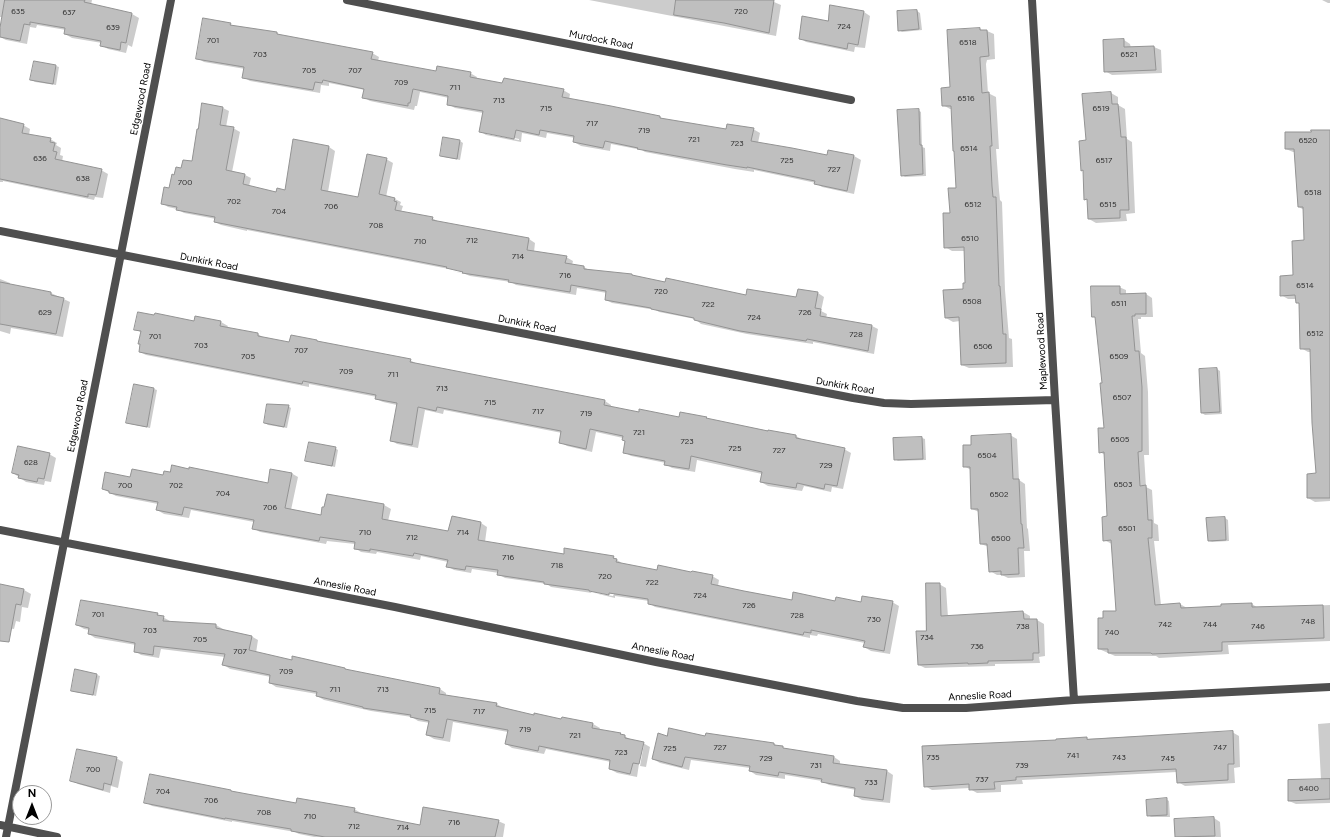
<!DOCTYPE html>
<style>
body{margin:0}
#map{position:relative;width:1330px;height:837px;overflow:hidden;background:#fff;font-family:Figtree,sans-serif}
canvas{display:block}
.north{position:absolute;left:12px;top:785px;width:40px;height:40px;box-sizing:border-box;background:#fff;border:1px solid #999;border-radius:50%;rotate:0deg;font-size:11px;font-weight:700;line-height:16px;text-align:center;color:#000}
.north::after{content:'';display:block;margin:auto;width:14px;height:18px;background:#000;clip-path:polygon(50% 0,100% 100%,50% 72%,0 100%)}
</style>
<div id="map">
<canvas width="1330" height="837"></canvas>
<div class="north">N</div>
</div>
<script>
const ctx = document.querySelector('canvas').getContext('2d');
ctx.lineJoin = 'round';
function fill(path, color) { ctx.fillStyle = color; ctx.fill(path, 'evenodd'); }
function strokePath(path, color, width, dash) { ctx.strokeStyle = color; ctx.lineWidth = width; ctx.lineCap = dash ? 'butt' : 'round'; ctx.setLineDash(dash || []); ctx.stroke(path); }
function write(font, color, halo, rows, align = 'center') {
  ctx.font = font + ' Figtree,sans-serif'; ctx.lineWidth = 3; ctx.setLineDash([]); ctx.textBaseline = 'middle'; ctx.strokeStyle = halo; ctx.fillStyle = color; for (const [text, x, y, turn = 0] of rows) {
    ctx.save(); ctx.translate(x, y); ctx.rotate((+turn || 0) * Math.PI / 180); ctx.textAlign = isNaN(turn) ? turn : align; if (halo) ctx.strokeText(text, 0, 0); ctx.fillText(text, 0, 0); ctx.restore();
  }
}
fill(new Path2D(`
 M0,0H92L91,5L132,14L139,18L132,47L128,45L126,53L108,49L101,45L102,43L72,38L65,34L66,30L37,25L36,28L30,27L27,44L6,40L0,37L3,17H0Z
 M589,0H767L774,2L781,5L776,36Z
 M1322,0H1330V3H1328Z
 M917,11L920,13L922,30L902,32L899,30Z
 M864,12L870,16L865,48L855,47L854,52L806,42L800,38L828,22Z
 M230,24L234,26L277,33L281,36L372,53L379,57L378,61L437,73H470L477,77L476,80L503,84L563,90L570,94L569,100L660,117L663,119L727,130L753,129L760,133L758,143L828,156L829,151L854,156L861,160L854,194L822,187L816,183L754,170V172L735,169L645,152L642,150L611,144L610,151L581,146L574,142L575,138L547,133L546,138L522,133L521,142L486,135L480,131L483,113L455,108L448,104L449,98L420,92L417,106H415L414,110L370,101L363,97L365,90L329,83V86L321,85L320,93L250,81L243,77L245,69L204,62L197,58ZM486,132L519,139V140L486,134Z
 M980,29L983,31H987L994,34L995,59L987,60L986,64L988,93L996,97L999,149H996L999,190L1000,200L1002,202L1005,290L1009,338L1012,339L1013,367L969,368L962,365L960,321L953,322L946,318L964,290L966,284L965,251H952L945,247L951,214L957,189L953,109H950L943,105Z
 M1124,40L1130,44L1131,48L1154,47L1161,50L1162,73L1112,75L1105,71Z
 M56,66L59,67L56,85L35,82L32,80Z
 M1111,93L1118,97V105L1125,109L1127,139L1132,142L1135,213L1126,214L1127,221L1096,223L1089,219L1088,201L1085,199L1084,171L1082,170L1087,141Z
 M223,108L229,111L226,127L233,128L240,132L232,172L245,175L251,178L249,186L277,193L286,191L294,140L329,147L335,151L328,192L359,198L386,159L393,163L386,197L395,199L401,202L400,205L403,206L401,212L432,218L439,222L529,239L535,243L534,252L566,257L573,261L572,265L584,267L589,270L632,275L635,277L666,283L747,296L797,299L818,293L824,297L821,311L827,314L826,318L872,326L878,329L874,354L813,342V344L747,334L701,324L695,319L659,312L656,310L612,303L606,300L607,293L577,288L576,295L516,285L511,282L470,276L465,274L452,271L467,274L468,272L447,268L449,269L247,230V231L221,225L215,222L216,219L184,213L177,209L168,207L162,203L170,189L175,176L182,170L193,163Z
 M918,110L921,112L922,147L925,148L926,176L905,177L902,175Z
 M0,119L23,125L30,129L29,135L50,139L57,143L56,145L61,148L60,155L63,156L62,162L101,170L108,174L103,198L95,197L94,200L3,181V182H0Z
 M1330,131V501L1315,502L1308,498L1317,474L1311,352H1308L1301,348L1300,304L1297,302L1296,299H1288L1281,295L1294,276L1305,241L1304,210L1299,207L1295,152H1293L1286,149L1312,133Z
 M460,141L463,143L460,160L444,157L441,155Z
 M0,279L10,283V285L51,293L70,302L63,337L11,328L10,334L0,331Z
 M1119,287L1126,290V295L1146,294L1152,298L1153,317H1141V319H1138L1141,353L1145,356L1148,392L1149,455H1144L1146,487L1152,490L1154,523L1158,525L1159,541H1154L1161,605L1180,604L1187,608L1252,604L1258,608L1330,605V641L1228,645L1229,654L1159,658L1156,656H1115L1099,649L1104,619L1117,612L1112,544L1104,540L1108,517L1105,455L1100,452L1106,429L1103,384L1096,318L1093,316Z
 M196,317L221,322L228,326L227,328L258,334L264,338L290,343L316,341L319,342L410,360L417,364V365L605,401L611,405V408L639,413L680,418H706L710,420L796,436L803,440L844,449L851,453L843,489L832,487L831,492L804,486L802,491L768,486L761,482L762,474L697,460L695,472L672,468L665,464L666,463L631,456L624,452L626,441L623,438L596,432L592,452L567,446L560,442L562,433L444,410L443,414L425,410L418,448L397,444L391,440L397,405L383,402L376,399L377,397L309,384V387L146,355L140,352L142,333L135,329L195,322Z
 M1217,369L1220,371L1222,414L1205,415L1202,413L1200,370Z
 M135,385L154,389L157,390L150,428L130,424L127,422Z
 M288,406L291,408L287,428L268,425L265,423Z
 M1010,435L1017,439L1019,480L1025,484L1027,528L1028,529L1030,551H1024L1025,577L1008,578L1002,575H997L990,571L989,547L981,544L979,512L972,509L971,470L964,466L972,446Z
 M922,438L925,439L926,460L898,461L895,459Z
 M335,448L338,450L335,467L310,462L306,460Z
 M49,454L56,458L51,482L45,481L44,485L26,482L13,473Z
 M291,473L298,477L291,510L321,516L325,509L327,495L384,505L391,509L388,521L449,532L481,523L487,527L485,542L564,555L613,557L623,564L658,571L712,576L719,580L718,586L792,601L862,604L892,602L899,606L890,654L871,651L864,647L865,643L818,634L817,636L810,635V638L655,607L649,603V601L615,596V598L594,593L613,596L614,594L588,590L592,593L551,587L547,584L505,578L498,574L499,573L472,569L471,573L454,570L447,566L448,562L421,556L420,560L377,552L376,554L361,552L355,548V544L327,541L326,544L260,532L253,528L254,522L191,510L189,518L164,514L157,510L158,504L116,496L103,489L131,478L164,476L268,484Z
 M1225,518L1228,520L1229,541L1212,542L1209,541Z
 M939,584L946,588L948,617L1023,612L1030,616V620H1037L1044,624L1045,656L1039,657L1040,663L995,664V666L925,668L919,665Z
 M0,585L24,590L31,594L28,608L22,607L20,622L16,621L14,629L0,627Z
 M157,614L170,621V622L216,625L223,629L222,630L251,636L258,640L256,653L292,661L345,669L349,671L440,689L446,693V696L497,704L503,708L534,716L562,720V718L593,724L600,728L599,730L620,734L632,740L643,743L650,747L646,767L640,766L644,744H642L637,777L617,773L610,769L611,762L546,749L544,754L512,748L506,744L508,732L453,722L450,742L434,739L427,735L430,723L418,721L412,717L371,711L324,700L317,696V694L276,687L270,683L271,677L230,669L224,665L225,657L161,649L159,658L141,655L135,651L136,645L95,638L89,634L90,630L84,629L77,625Z
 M97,675L100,676L96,696L75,692L72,690Z
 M1330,723V803L1296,804L1289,801L1321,780L1318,724Z
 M1232,732L1239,736L1240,767L1234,768L1235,783L1185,786L1178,782L1177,772L1022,780L1023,784L1001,785V792L977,793L970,789V788L932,790L925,786L1057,741L1087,738L1089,740Z
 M668,737L706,738L774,744L787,750L834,757L840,761V765L887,771L893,775L890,803L862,800L855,796L856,790L829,785L822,781L785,775V779L756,775L750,771V768L691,760L689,770L660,763L653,759Z
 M116,758L123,762L118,788L111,786L110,793L78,784L72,780Z
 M1166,799L1169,801L1170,817H1151L1148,815Z
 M145,802L297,804L354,809L361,813V815L420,825L498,821L505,824L503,837H314L299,834L295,832L232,821V822L152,806Z
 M1214,818L1220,822L1221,837H1176L1175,820Z`), '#0003');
const building = new Path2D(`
 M5,0H85L84,2L132,13L126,43L121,42L120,50L100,46L101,41L64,34L65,28L30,22V25L24,24L20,41L0,37V28Z
 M676,0H774L769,33L724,23L674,15Z
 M830,5L864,11L858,45L848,43L847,49L799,39L802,16L828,21Z
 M917,10L919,29L898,31L897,11Z
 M203,18L231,23L230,25L277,32V34L373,52L371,59L436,71L437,66L471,72L470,77L502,83L504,78L564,89L562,97L611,106L660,116V118L726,129L727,124L754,128L751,141L792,148L827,155L828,150L854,155L847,191L814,184L815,181L747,167V168L727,165L637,149L638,148L605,141L603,148L573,142L574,136L540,130L539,135L516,130L514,139L479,132L483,111L447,105L448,96L413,89L410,103H408V106L362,98L364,89L323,80L322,83L315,82L313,90L242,78L244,67L196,59Z
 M980,28V30H987L989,56L980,57V60L982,93L989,92L992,146H990L992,186L993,197H996L999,286H1000L1003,334H1006V363L961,365L959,317L945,318L943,290L963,289V283H965L964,247L944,248L943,213H950L948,188H956L954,151H953L951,106H942L941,88L950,87L947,30Z
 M1124,39V47L1154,46L1156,70L1104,72L1103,40Z
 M34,61L56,65L53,84L30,80Z
 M1111,92L1112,104H1118L1121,137H1126L1129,210H1120V218L1088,219L1087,199L1084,200L1083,170L1081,171L1079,141L1086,140L1082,94Z
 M202,103L223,107L220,125L234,127L226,170L245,174L243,184L276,192L277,188L285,190L293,139L329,146L321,190L358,197L367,154L387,158L379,194L395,198L394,201L397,202L395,210L433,217L432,220L529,238L527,250L567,256L565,263L584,266V269L632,274V275L665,282L666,278L746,295L747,289L796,297L798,289L818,292L815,308L821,309L820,316L872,325L868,351L807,339L806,341L740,331L694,320V318L651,309V308L605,300L606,291L571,285L570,292L508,282L509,280L462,273L463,272L446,268L447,267L214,222L215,217L176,210L177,207L161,204L164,187L169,188L172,174L174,175L176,167L181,168L183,160L192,161L197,129H198Z
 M919,109L920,145H922L923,174L901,176L897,110Z
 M0,118L24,124L22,133L51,138L50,142L55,143L53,151L57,152L55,159L102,169L96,195L88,194V197L0,179Z
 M1311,130H1330V498H1307V474L1316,473L1312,423L1310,349H1300L1299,303H1296L1295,295L1280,296V276L1293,275L1292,241L1304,240L1303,207H1298L1294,149H1285V132H1311Z
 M443,137L460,140L457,159L440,156Z
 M0,282L51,292V295L64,298L56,334L0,324Z
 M1091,286H1120V294L1146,293V314H1135V316H1132L1135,351H1139L1142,387V451L1138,452L1140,486L1146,485L1148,520H1152V538H1148L1155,605L1180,603L1181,608L1221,606V604L1252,603V607L1323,605L1324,638L1222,642V651L1202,652L1152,654L1151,653H1108V649H1098V618H1103V611H1116L1111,540L1103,541L1102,517L1107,516L1104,452L1099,453L1098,428H1104L1100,383H1102L1095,317H1092Z
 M138,312L154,315L155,313L194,321L195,316L221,321L220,326L258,333V336L289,342L291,335L317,340V341L411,359L410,362L605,400L604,405L639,412V409L679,417L680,412L707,417L706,418L768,431V430L796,435V438L845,448L837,486L825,484L824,489L797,483L796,488L760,482L762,472L691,456L689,469L664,465L665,461L623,453L625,441L622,440L623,436L590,429L586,449L559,443L561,431L437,407L436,411L418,407L412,445L390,441L397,403L375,399L376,395L303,381L302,384L139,352L140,344H138L141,331L134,330Z
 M1217,368L1220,412L1201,413L1199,369Z
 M134,384L154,388L147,427L126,423Z
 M267,404L289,405L284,427L264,423Z
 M1011,434L1013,479H1019L1021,524H1022L1024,548H1018L1019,574L1001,575V571L989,572L987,544H980L978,509H971L970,467H963V445H971V436Z
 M922,437L923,459L894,460L893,438Z
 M309,442L336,447L332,466L305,461Z
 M18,446L50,453L44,479L38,478L37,482L18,478L19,475L12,473Z
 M172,465L189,469V467L268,483L270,469L292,473L285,508L321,515L322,507H324L327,494L384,504L382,519L448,531L452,516L481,522L478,540L564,554V548L614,556L613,558L617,559L616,562L657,570L658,565L691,572L692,571L713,575L711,584L744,591L792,600L793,592L835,601L836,597L861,602L862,596L893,601L884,651L863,647L865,641L811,630V633L804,632L803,635L648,604V599L609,593V595L589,591V590L544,584V582L497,575L498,570L466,566L465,570L446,567L448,560L414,553L413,556L370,549V551L354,549L355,542L320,537L319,541L252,529L254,520L184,507L182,515L156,510L158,502L109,493V491L102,489L105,472L130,477L132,469L163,475L164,471L170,472Z
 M1225,517L1226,540L1208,541L1206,518Z
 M926,583H940L941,616L1023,611L1024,619H1037L1039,653H1033V660L988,661V663L968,664V663L918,665L916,631H926Z
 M0,584L24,589L21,605L16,604L9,642L0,641Z
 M81,600L158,613L157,615L164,616L163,621L216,624V628L252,636L249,650L292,660V656L345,668V669L440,688L439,694L497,703L496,706L534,715V713L561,719L562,717L593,723L592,728L621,733L620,734L625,735V738L644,742L639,764L633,763L630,774L609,769L610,760L539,746L538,751L505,744L508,730L447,719L443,738L426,735L429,721L410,717L411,715L363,708V707L316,696L317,692L269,683L270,675L222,665L225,654L154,646L153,655L134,652L135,643L88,634L89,628L76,625Z
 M75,669L97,674L93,695L71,691Z
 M669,728L705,736L706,733L774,743V745L783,746V748L834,756L833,763L887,770L883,800L854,796L855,788L821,782L822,779L779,772L778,776L749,771L750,766L685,757L682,767L652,759L658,733L667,736Z
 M1233,731L1234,764H1228V780L1177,783L1176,769L1016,777V780L994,782L995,789L969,790V784L924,787L922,746L1056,740V739L1087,737V739Z
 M77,749L117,757L111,785L104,783L103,790L70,781Z
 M150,774L231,790V791L296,803L297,798L355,808L354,812L420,825L423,807L499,820L495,837H325L291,831V829L225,818V819L144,803Z
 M1330,779V799L1288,801V780Z
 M1167,798V815L1147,816L1146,800Z
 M1214,817L1215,836L1175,837L1174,819Z`);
fill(building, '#bfbfbf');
strokePath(building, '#939393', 1);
strokePath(new Path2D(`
 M347,0L851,100
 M1032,0L1055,400L1074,700
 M0,231L853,398L884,403L911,404L1055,400
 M0,530L395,607L656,662L857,701L903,708H966L1074,700L1330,687
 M0,825L57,837
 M6,837L171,0`), '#4f4f4f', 8);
write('8px', '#303030', null, [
 ["635",18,12],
 ["720",741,12],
 ["637",69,13],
 ["724",844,27],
 ["639",113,28],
 ["701",213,41],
 ["6518",968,43],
 ["703",260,55],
 ["6521",1129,55],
 ["705",309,71],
 ["707",355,71],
 ["709",401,83],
 ["711",455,88],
 ["6516",966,99],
 ["713",499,101],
 ["715",546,109],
 ["6519",1101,109],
 ["717",592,124],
 ["719",644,131],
 ["721",694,140],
 ["6520",1308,141],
 ["723",737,144],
 ["6514",969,149],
 ["636",40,159],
 ["725",787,161],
 ["6517",1104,161],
 ["727",834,170],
 ["638",83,179],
 ["700",185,183],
 ["6518",1313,193],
 ["702",234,202],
 ["6512",973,205],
 ["6515",1108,205],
 ["706",331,207],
 ["704",279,212],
 ["708",376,226],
 ["6510",970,239],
 ["712",472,241],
 ["710",420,242],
 ["714",518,257],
 ["716",565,276],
 ["6514",1305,286],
 ["720",661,292],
 ["6508",972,302],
 ["6511",1119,304],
 ["722",708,305],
 ["629",45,313],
 ["726",805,313],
 ["724",754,318],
 ["6512",1315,334],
 ["728",856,335],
 ["701",155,337],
 ["703",201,346],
 ["6506",983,347],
 ["707",301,351],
 ["705",248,357],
 ["6509",1119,357],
 ["709",346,372],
 ["711",393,375],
 ["713",442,389],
 ["6507",1122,398],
 ["715",490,403],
 ["717",538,412],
 ["719",586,414],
 ["721",639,433],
 ["6505",1120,440],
 ["723",687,442],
 ["725",735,449],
 ["727",779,451],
 ["6504",987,456],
 ["628",31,463],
 ["729",826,466],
 ["6503",1123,485],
 ["700",125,486],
 ["702",176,486],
 ["704",223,494],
 ["6502",999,495],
 ["706",270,508],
 ["6501",1127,529],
 ["710",365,533],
 ["714",463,533],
 ["712",412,538],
 ["6500",1001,539],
 ["716",508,558],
 ["718",557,566],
 ["720",605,577],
 ["722",652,583],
 ["724",700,596],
 ["726",749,606],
 ["701",98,615],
 ["728",797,616],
 ["730",874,620],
 ["748",1308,622],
 ["742",1165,625],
 ["744",1210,625],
 ["738",1023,627],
 ["746",1258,627],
 ["703",150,631],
 ["740",1112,633],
 ["734",927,638],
 ["705",200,640],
 ["736",977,647],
 ["707",240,652],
 ["709",286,672],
 ["711",335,690],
 ["713",383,690],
 ["715",430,711],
 ["717",479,712],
 ["719",525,730],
 ["721",575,736],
 ["727",720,748],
 ["747",1220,748],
 ["725",670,749],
 ["723",621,753],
 ["741",1073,756],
 ["735",933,758],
 ["743",1119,758],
 ["729",766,759],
 ["745",1168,759],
 ["731",816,766],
 ["739",1022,766],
 ["700",93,770],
 ["737",982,780],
 ["733",871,783],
 ["6400",1309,789],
 ["704",163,792],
 ["706",211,801],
 ["708",264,813],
 ["710",310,817],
 ["716",454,823],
 ["712",354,827],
 ["714",403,828]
]);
write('10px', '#000', '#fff', [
 ["Murdock Road",601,40,11],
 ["Edgewood Road",141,99,-79],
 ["Dunkirk Road",209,262,11],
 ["Dunkirk Road",527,324,11],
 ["Maplewood Road",1042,351,-93],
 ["Dunkirk Road",845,386,10],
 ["Edgewood Road",78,416,-79],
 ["Anneslie Road",345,587,11],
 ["Anneslie Road",663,652,11],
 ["Anneslie Road",980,696,-3]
]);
</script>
